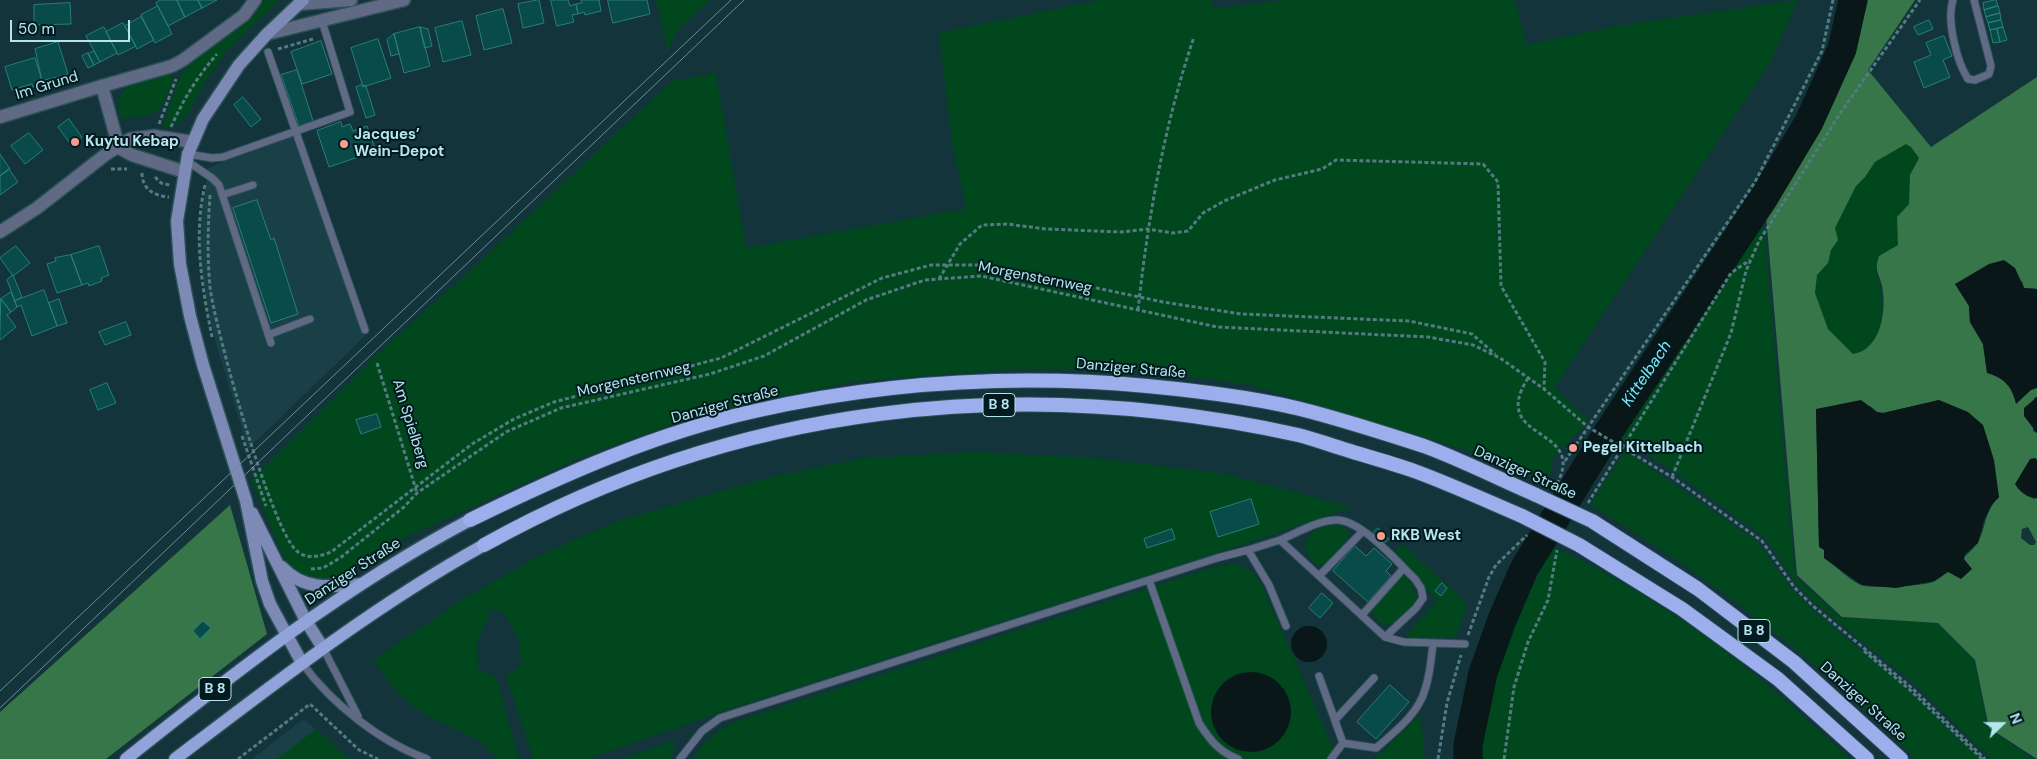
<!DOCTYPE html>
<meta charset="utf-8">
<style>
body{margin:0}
#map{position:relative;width:2037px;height:759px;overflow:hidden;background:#12343a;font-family:"DM Sans",sans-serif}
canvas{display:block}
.north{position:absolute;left:1977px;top:699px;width:50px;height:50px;-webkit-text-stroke:4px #031a1e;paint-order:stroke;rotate:68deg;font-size:14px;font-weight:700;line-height:20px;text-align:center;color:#b5e5ee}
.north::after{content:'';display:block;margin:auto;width:18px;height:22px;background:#b5e5ee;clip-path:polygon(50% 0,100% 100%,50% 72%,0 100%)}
.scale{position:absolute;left:10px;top:20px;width:120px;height:22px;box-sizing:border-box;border:2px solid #b5e5ee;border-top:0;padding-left:6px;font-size:15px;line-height:18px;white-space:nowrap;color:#b5e5ee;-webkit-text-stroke:4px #031a1e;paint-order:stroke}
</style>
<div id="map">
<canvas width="2037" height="759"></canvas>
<div class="north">N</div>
<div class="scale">50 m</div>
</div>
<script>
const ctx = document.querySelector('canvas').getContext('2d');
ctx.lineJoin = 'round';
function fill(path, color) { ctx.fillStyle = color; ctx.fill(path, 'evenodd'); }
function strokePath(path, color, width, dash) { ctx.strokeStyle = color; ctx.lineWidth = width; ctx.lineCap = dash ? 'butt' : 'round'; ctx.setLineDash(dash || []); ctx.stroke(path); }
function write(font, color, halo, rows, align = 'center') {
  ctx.font = font + ' "DM Sans",sans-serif'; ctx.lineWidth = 4; ctx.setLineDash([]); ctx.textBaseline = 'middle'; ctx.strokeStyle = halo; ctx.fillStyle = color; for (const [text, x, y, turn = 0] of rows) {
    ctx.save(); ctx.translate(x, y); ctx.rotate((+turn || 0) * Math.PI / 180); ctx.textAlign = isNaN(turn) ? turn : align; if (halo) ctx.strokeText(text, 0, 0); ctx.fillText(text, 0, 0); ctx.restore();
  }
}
fill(new Path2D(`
 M294,134L365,336L248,449L213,334L200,263L201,219L208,168Z
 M302,720L306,721L350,759H252Z`), '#194046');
fill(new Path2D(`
 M264,0H279L228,49L205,82L187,115L180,122L162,129C169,111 176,78 189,65C212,39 247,34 264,0Z
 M656,0H710L676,32L668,52Z
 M1100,0H1212L1214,9L1287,0H1515L1526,45L1616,26L1798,0L1770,63L1554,388L1589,420L1552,459L1549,486L1469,451L1251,385L1133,369L1003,370L858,381L751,402L695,416L582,457L406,537L348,572L326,580L300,575L291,567L283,555L251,480L378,353L470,271L672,81L716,73L746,248L966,209L952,143L939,33Z
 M165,72L172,75L173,80C159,117 160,113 122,119C108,85 141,82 165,72Z
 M1906,144L1911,147L1919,157L1910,175L1909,204L1897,217L1898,245L1875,270C1886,295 1889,348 1853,354L1828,329L1815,293L1817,275L1828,263L1831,250L1838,240L1834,229L1856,186L1865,177L1875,162Z
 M1762,207L1795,576L1841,618L1937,623L1974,660L1988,728L2033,759H1991L1916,685L1816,604L1797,585L1765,538L1676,473L1614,434Z
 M1625,451L1757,541L1792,589L1811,608L1908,690L1980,759H1915C1819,660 1708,575 1590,505Z
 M974,452L1095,458L1225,474L1351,507L1254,541L736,707L587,759H533L506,676L521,665L519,639L503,612L490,609L486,624L477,640V667L496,678L519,759H497C483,736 450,728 428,716C405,703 388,683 374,660L461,600L539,556L617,521L774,476L864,458Z
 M1334,525H1343L1347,530L1348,538L1326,563L1319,566C1306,560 1299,540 1314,531C1320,527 1328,526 1334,525Z
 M1402,544L1467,603L1456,638H1408L1407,635L1438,600L1391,556Z
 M1547,544C1626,580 1705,631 1771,688C1798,711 1824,735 1850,759H1472C1472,742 1476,726 1480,710C1493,651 1515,595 1547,544Z
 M1236,564L1251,571L1260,581L1338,759H693C704,740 720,728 741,720L1220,565Z
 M1403,575L1408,577L1417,598C1407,615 1381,643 1372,609Z
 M1420,715L1425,759H1374Z
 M316,729L350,759H277Z
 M670,742L673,743L675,750L670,759H622Z`), '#00471e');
fill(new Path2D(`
 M1858,0H1915L1868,70L1931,147L2037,77V289L2024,288L2022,281L1955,284L1969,306L1970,322L1983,344L1987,372C1999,376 2007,381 2013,392L2037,388V397L2034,398L2033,431L2037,433V460L2035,458L2033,499L2037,498V759L1989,728L1975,660L1938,623L1842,617L1797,575L1765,204L1810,131L1846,54ZM1906,144L1911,147L1919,158L1910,175L1909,204L1897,217L1898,245L1879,256C1874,272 1879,272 1882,286C1887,310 1881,350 1853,354L1828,329L1815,293L1817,275L1828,263L1831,250L1838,240L1835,228L1856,186L1865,177L1875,162ZM1939,400L1999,497C1983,514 1987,525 1978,542C1975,549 1941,579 1933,582C1922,586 1872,589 1861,585C1849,580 1836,566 1824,558V550L1819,546L1816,409L1870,406L1877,412L1883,413ZM2028,527L2036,542L2034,545H2030L2021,538L2022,529Z
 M230,505L267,634L106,759H0V712Z`), '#377648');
fill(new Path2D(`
 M2004,260L2015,268L2024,288L2037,289V388L2031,390L2016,404C2012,386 2004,378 1987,373L1983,344L1970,322L1969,306L1955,284L1989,264Z
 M2037,397V433L2024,416V408Z
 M1861,400L1877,412L1883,413L1939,400L1968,412L1983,425L1994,460L1999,497L1992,504L1984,520L1978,543L1965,554L1964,559L1972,569L1961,579L1948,572L1934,581L1896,588L1862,585L1824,558V550L1819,547L1816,409Z
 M2035,458L2037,460V498C2028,499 2019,491 2015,484L2030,459Z
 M1291 644a18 18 0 1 1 36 0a18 18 0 1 1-36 0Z
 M1211 712a40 40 0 1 1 80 0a40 40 0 1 1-80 0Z`), '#091719');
strokePath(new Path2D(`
 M1468,759V745L1483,673L1502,620L1524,569L1605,437L1763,199L1809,122L1842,49L1853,0`), '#091719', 29);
const building = new Path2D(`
 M161,0H177L185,17L168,26L156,3Z
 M177,0H198L202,8L185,17Z
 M198,0H217L202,8Z
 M539,0L544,23L523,28L518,4Z
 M551,0H568L570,6L576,4L578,14L572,15L574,22L557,26Z
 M581,0H599L601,11L585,15L584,12L578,14L576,4L582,3Z
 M608,0H647L650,14L613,23Z
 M1996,0L1998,6L1984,10L1983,3Z
 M70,3L71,24L34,25V5Z
 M158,6L172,34L155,43L141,15Z
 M1998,6L2000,13L1986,17L1984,10Z
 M503,9L512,43L484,50L476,16Z
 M2000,13L2001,20L1988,23L1986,17Z
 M141,17L154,40L137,49L125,26Z
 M1929,20L1933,29L1918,35L1914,27Z
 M2001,20L2003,27L1990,30L1988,23Z
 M462,21L471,55L443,62L435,28Z
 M123,23L136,46L118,55L106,32Z
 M104,27L117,53L100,62L86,36Z
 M420,27L430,66L404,73L394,34Z
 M420,27L428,29L432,46L425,48Z
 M2003,27L2007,40L2000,42L1997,29Z
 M1997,29L2000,42L1993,43L1990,30Z
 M394,34L399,54L391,56L387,40Z
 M1944,36L1952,56L1943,60L1950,77L1924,88L1914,62L1931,55L1926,43Z
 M378,39L391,78L363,87L351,48Z
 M321,41L332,74L302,84L291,52Z
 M58,42L68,74L42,81L35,49Z
 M94,51L100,62L94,65L88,54Z
 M88,53L94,65L88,68L82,56Z
 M35,58L43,84L33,87L32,84L12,90L5,67Z
 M297,70L313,121L299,126L281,75Z
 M362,85L366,86L375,115L366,118L356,87Z
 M243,97L261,119L251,127L234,105Z
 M69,119L82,137L71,145L58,127Z
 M341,122L342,127L350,124L353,131L367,126L376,151L329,167L317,131Z
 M29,133L43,150L25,164L11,146Z
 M0,154L10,169L0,176Z
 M9,169L18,182L0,195V176Z
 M257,200L271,240L274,238L298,314L271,323L233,208Z
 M16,246L30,263L13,276L0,258Z
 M99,246L109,275L101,278L102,281L89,286L88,283L82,285L71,255Z
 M71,255L82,285L57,293L47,264L56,261L55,258Z
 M13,275L22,297L15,301L7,280Z
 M44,290L57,326L32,336L21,305L17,307L15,301Z
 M11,292L17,307L11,312L1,299Z
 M1,299L11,312L7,315L16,327L0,340Z
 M59,299L67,323L57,326L49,303Z
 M126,322L131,335L105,345L99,332Z
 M107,383L116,403L98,410L90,390Z
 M377,414L381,427L361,434L356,420Z
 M1571,443L1578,447L1574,453L1567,449Z
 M1251,499L1259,524L1218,537L1210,512Z
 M1378,528L1389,539L1383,544L1372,534Z
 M1172,529L1175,539L1147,548L1144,539Z
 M1355,546L1366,556L1374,548L1392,564L1386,571L1391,576L1368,602L1333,571Z
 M1442,583L1447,588L1441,596L1435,591Z
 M1322,593L1333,603L1320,618L1309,608Z
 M203,621L211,628L200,639L193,631Z
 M1390,685L1409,702L1376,739L1357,722Z`);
fill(building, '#084b48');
strokePath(building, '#287f7b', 1);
const service = new Path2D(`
 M1953,0C1946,20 1957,62 1968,79L1975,80L1989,74L1991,66L1974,0
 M268,52L365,330
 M188,154L212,158L223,157L350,112L322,21
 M187,161L212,178L219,185L271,343
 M222,195L253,185
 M268,335L310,319
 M1280,540C1297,533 1316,521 1335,520C1360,518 1397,562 1415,579L1421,588L1423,598L1416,608L1385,637
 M1248,550L1280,540L1385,637L1404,642L1465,644
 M1319,576L1363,531
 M1149,580L1199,723C1210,740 1219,752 1238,759
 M1362,615L1404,568
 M323,648L358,716
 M302,663C331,703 380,742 427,759
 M1319,676L1343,743L1331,759
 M1335,720L1374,678
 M1343,743L1376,748C1421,710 1427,702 1433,643
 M680,759L702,731L720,718L1217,558L1248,550L1269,585L1286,626`);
const minor = new Path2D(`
 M299,4L351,0
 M267,34L404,0
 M0,117L102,86
 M119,148L102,86L172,66L183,60L244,15L255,0`);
const tertiary = new Path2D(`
 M119,148L132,155L185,172
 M0,232L37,208L105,155L130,139L154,136L193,142`);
const secondary = new Path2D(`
 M252,513L306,621L323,648
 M282,567C304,591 331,587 361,584
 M302,663L270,604L262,581L246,501L203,365L190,316L180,264L177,221L188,154L203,119L239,65L267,34L303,0`);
const primary = new Path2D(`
 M126,759C235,672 345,586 470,520
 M175,759C275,683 374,606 484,545`);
const trunk = new Path2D(`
 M470,520C560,476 656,433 755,411C884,382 1015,374 1147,386C1200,391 1261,398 1312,412C1349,422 1387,434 1424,446C1462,460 1499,479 1536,495
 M1592,521L1698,589L1794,662L1901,759
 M484,545C737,404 1017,373 1298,435C1315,439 1332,446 1350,451C1372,458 1395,464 1417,472C1452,485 1487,501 1522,516
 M1579,545L1682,609L1778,679L1867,759`);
strokePath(service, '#2c5057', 9);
strokePath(minor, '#2c5057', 15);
strokePath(tertiary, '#2c5057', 15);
strokePath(secondary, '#2c5057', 15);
strokePath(primary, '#2c5057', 15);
strokePath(trunk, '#2c5057', 16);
strokePath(new Path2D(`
 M278,49L313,39
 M159,124L176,79
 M171,127C183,100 197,77 217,54
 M111,169H127
 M142,173C142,189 154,196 169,197
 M155,177L161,183L170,185
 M205,185C193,236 202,287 212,337
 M210,195C208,226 207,256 210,287C214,325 272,534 298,552C309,560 321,556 331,552L472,444L514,419L554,402L721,358L882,278L931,265H987L1163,302L1241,314L1409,321L1472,334L1495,354
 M939,279L960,244L982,225L1007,224L1046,229L1121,232L1147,229L1173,233L1188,231L1203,213L1224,201L1275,180L1322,169L1336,160L1483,164L1498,182L1501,286L1545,362L1544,388
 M1138,310C1148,218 1164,125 1194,37
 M377,363L417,493
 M1528,378C1486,444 1594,424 1554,489
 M242,436L266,506
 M1565,461L1755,182L1822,51L1833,0
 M1672,477L1731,333L1746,271L1759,241L1841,112L1920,0
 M1588,503L1731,273L1750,260
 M311,569L323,568L340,558L404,507L417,493L506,432L561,408L710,374L764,356L866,300L925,280L981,276L1217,327L1428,337L1473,345L1500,358L1544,389L1588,427L1672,477L1762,541L1794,587L1813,606L1912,688L1985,759
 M1468,635L1489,577L1496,565L1527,535
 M1864,651L1910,690L1982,759
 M238,759L310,704L359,750L378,759
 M1438,759L1447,703L1461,655
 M1504,759L1514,687L1528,642L1548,600L1557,550`), '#547b82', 3, [4, 2.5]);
strokePath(service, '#616a84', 7);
strokePath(minor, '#616a84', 12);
strokePath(tertiary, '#616a84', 12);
strokePath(secondary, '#7c8ab5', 12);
strokePath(primary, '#92a3da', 12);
strokePath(trunk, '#9caeec', 14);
strokePath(new Path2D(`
 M0,691L731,0
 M0,708L744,0`), '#679098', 1);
const trunkBridge = new Path2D(`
 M1536,495L1592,521
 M1522,516L1579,545`);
strokePath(trunkBridge, '#2c5057', 16, []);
strokePath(trunkBridge, '#9caeec', 14);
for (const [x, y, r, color] of [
 [75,142,5,"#f59d8e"],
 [344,144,5,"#f59d8e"],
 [1573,448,5,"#f59d8e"],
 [1381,536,5,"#f59d8e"]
]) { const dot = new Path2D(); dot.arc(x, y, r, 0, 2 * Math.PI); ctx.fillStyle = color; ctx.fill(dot); strokePath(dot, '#031a1e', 2); }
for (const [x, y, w] of [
 [999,405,32],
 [1754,631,32],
 [215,689,32]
]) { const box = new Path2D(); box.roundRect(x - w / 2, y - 11.5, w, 23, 4); ctx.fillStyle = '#031a1e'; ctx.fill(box); strokePath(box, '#b5e5ee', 1); }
write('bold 14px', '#b5e5ee', null, [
 ["B 8",999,405],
 ["B 8",1754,631],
 ["B 8",215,689]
]);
write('15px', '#b5e5ee', '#031a1e', [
 ["Im Grund",47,86,-17],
 ["Morgensternweg",1035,278,11],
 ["Danziger Straße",1131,369,5],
 ["Morgensternweg",634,380,-13],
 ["Danziger Straße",725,405,-15],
 ["Am Spielberg",410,424,73],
 ["Danziger Straße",1525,473,24],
 ["Danziger Straße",353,572,-33],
 ["Danziger Straße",1863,702,42]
]);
write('bold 15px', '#b5e5ee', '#031a1e', [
 ["Jacques’",354,135],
 ["Wein-Depot",354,152],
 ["Kuytu Kebap",85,142],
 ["Pegel Kittelbach",1583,448],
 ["RKB West",1391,536]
], 'left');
write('italic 16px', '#7ee9fc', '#031a1e', [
 ["Kittelbach",1647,374,-56]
]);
</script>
